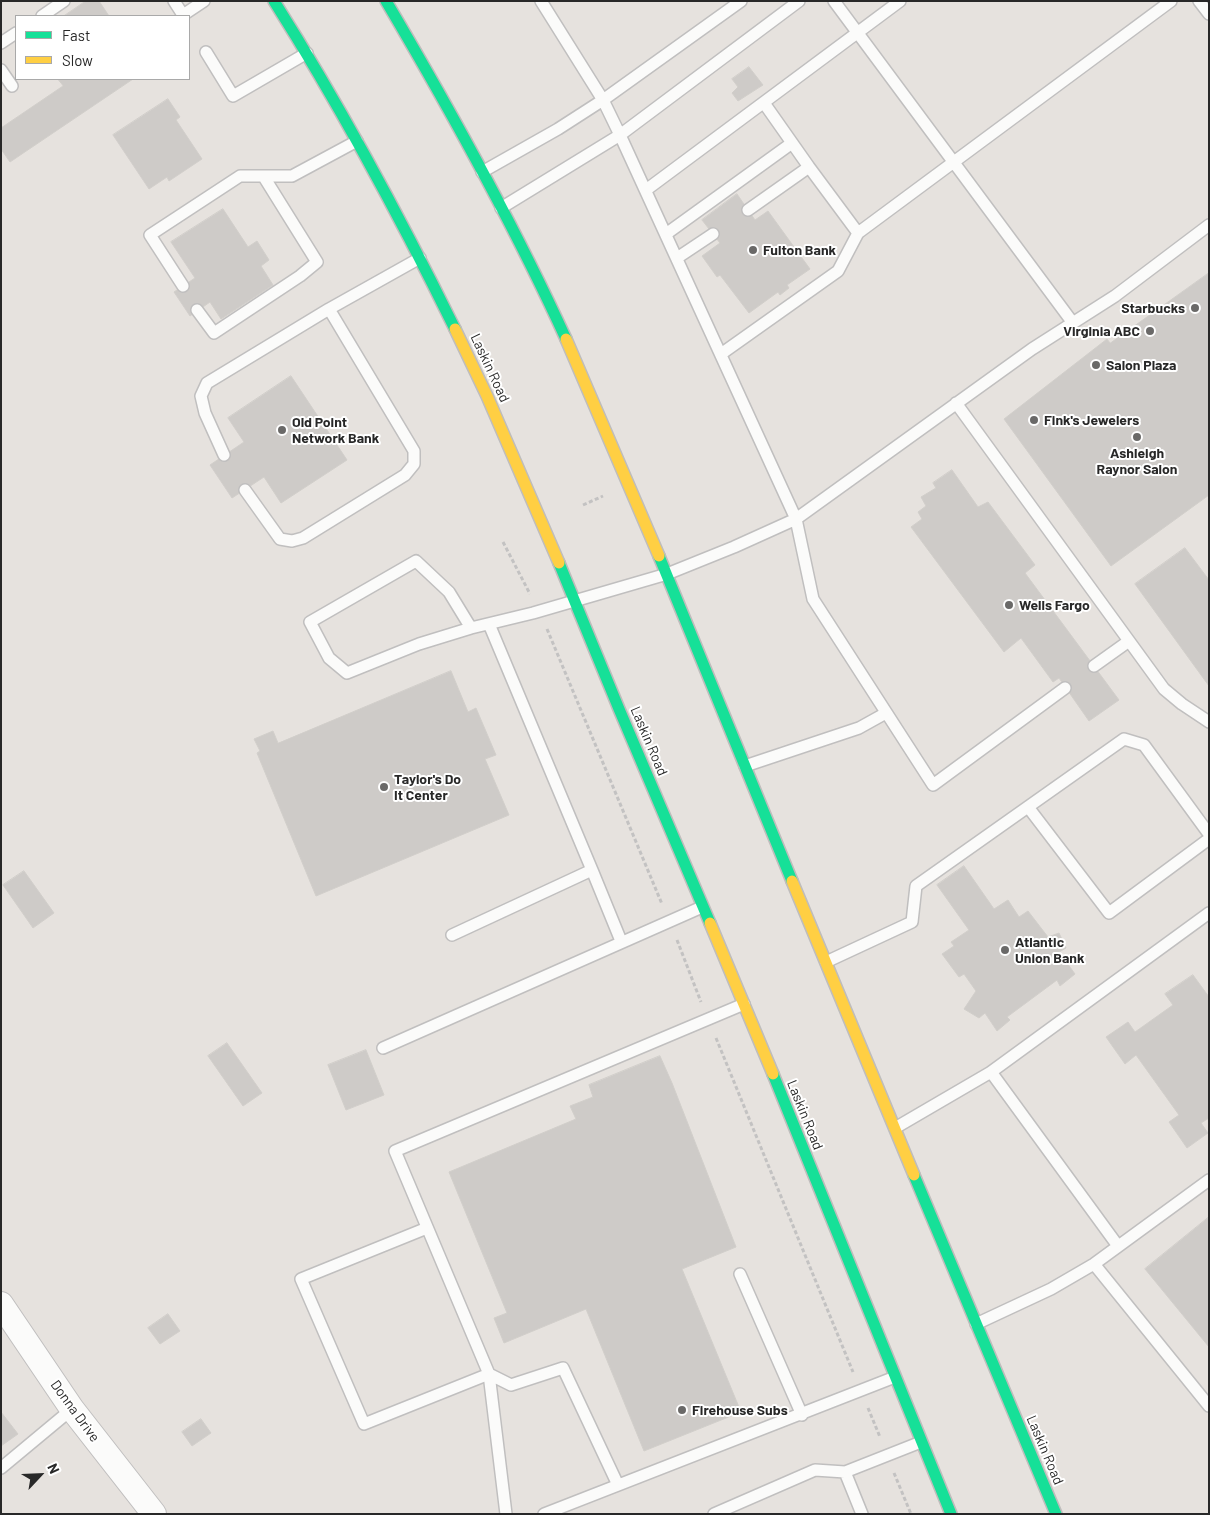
<!DOCTYPE html>
<style>
body{margin:0}
#map{position:relative;width:1210px;height:1515px;overflow:hidden;background:#e6e2de;font-family:Barlow,sans-serif}
canvas{display:block}
.frame{position:absolute;inset:0;border:2px solid #282828;pointer-events:none}
.legend{position:absolute;left:15px;top:15px;width:175px;height:65px;box-sizing:border-box;background:#fff;border:1px solid #a9a9a9;margin:0;padding:6px 9px;list-style:none;font-size:15px;color:#282828}
.legend li{display:flex;align-items:center;gap:10px;height:25px}
.legend b{width:25px;border:1px solid #a9a9a9}
.north{position:absolute;left:15px;top:1450px;width:50px;height:50px;-webkit-text-stroke:4px #fff;paint-order:stroke;rotate:65deg;font-size:14px;font-weight:700;line-height:20px;text-align:center;color:#282828}
.north::after{content:'';display:block;margin:auto;width:18px;height:22px;background:#282828;clip-path:polygon(50% 0,100% 100%,50% 72%,0 100%)}
</style>
<div id="map">
<canvas width="1210" height="1515"></canvas>
<div class="frame"></div>
<ul class="legend">
<li><b style="height:6px;background:#16e098"></b>Fast</li>
<li><b style="height:6px;background:#ffcf43"></b>Slow</li>
</ul>
<div class="north">N</div>
</div>
<script>
const ctx = document.querySelector('canvas').getContext('2d');
ctx.lineJoin = 'round';
function fill(path, color) { ctx.fillStyle = color; ctx.fill(path, 'evenodd'); }
function strokePath(path, color, width, dash) { ctx.strokeStyle = color; ctx.lineWidth = width; ctx.lineCap = dash ? 'butt' : 'round'; ctx.setLineDash(dash || []); ctx.stroke(path); }
function write(font, color, halo, rows, align = 'center') {
  ctx.font = font + ' Barlow,sans-serif'; ctx.lineWidth = 4; ctx.setLineDash([]); ctx.textBaseline = 'middle'; ctx.strokeStyle = halo; ctx.fillStyle = color; for (const [text, x, y, turn = 0] of rows) {
    ctx.save(); ctx.translate(x, y); ctx.rotate((+turn || 0) * Math.PI / 180); ctx.textAlign = isNaN(turn) ? turn : align; if (halo) ctx.strokeText(text, 0, 0); ctx.fillText(text, 0, 0); ctx.restore();
  }
}
const building = new Path2D(`
 M86,1H99L109,16H64Z
 M749,67L763,85L738,101L732,93L738,87L732,79Z
 M58,79H133L10,162L1,149V128L63,86Z
 M168,99L180,117L176,120L202,159L169,181L167,177L149,189L113,135Z
 M737,194L755,220L768,211L810,269L787,285L789,288L780,295L778,292L749,313L720,275L717,277L702,256L720,243L702,220Z
 M223,209L248,247L257,241L269,260L261,266L273,285L221,319L210,302L190,316L174,292L195,278L171,242Z
 M1209,273V495L1111,566L1004,419L1107,339L1110,343Z
 M291,376L347,460L281,503L264,477L232,498L210,465L244,442L228,418Z
 M952,470L978,507L988,502L1035,565L1025,573L1119,700L1089,721L1059,678L1053,682L1021,638L1004,652L911,527L922,519L918,512L926,506L921,497L936,488L933,483Z
 M1185,548L1209,580V686L1135,584Z
 M451,671L468,712L476,708L496,755L485,759L509,815L316,896L257,753L260,751L254,739L273,731L278,743Z
 M964,866L994,909L1008,900L1019,917L1028,911L1048,937L1059,933L1066,948L1059,952L1075,974L1060,986L1057,980L1007,1017L1010,1020L997,1031L985,1013L979,1018L964,1009L976,991L964,974L959,977L942,954L954,946L951,942L969,930L937,885Z
 M24,871L54,913L33,928L3,885Z
 M1193,975L1209,997V1118L1201,1123L1208,1133L1187,1148L1169,1122L1179,1115L1136,1055L1125,1064L1106,1037L1128,1022L1135,1032L1173,1005L1165,994Z
 M227,1043L262,1093L243,1106L208,1056Z
 M366,1050L384,1095L346,1110L328,1065Z
 M660,1056L672,1083L736,1247L682,1269L741,1412L644,1451L586,1309L504,1343L494,1318L507,1313L449,1172L576,1119L570,1106L593,1097L589,1085Z
 M1209,1217V1347L1145,1269Z
 M168,1314L180,1331L160,1344L148,1328Z
 M1,1412L18,1434L1,1446Z
 M201,1419L211,1433L192,1446L182,1432Z`);
fill(building, '#cecbc8');
strokePath(building, '#d1ceca', 1);
const lane = new Path2D(`
 M174,1L183,15L204,1
 M541,1L603,100L620,135L796,519L813,599L933,785L1065,688
 M834,1L1073,323
 M1199,1L1209,14
 M42,16L64,1
 M1,43L16,33
 M206,52L233,96L307,53
 M1,70L12,86
 M764,103L809,167L858,233
 M482,172L558,129L603,100L741,1
 M646,190L900,1
 M501,208L620,135L799,1
 M748,210L809,167
 M666,234L792,143
 M677,258L713,234
 M183,286L150,235L240,176H292L357,141
 M197,310L214,333L300,276L317,262L264,177
 M721,354L838,271L858,233L1171,1
 M956,403L1164,689L1182,704L1209,722
 M224,455L205,413L201,396L207,383L329,309L420,258
 M245,490L280,539L292,541L303,538L405,475L414,464V451L329,309
 M489,624L592,870
 M471,628L449,592L416,561L310,622L329,658L347,673L419,644L471,628L533,613L667,574L734,547L796,519L1032,349L1115,296L1209,225
 M1094,666L1129,641
 M745,766L859,728L886,713
 M1028,807L1109,913L1209,839
 M452,935L592,870L621,941
 M826,962L912,922L916,886L1124,739L1144,745L1209,834
 M383,1048L702,907
 M991,1072L1118,1246
 M895,1128L991,1072L1209,913
 M427,1228L301,1279L364,1424L489,1374L395,1151L744,1004
 M1094,1264L1209,1406
 M740,1274L802,1415
 M976,1324L1051,1289L1094,1264L1209,1180
 M489,1374L511,1385L563,1368L618,1485
 M489,1374L506,1514
 M1,1468L72,1409
 M845,1472L862,1514
 M544,1514L895,1377
 M714,1514L815,1470L845,1472L921,1442`);
const street = new Path2D(`
 M1,1304L72,1409L154,1514`);
const fast = new Path2D(`
 M274,1C341,107 400,217 455,329
 M386,1C451,111 513,223 566,339
 M659,556L792,881
 M559,563L619,709L710,923
 M773,1074L951,1514
 M914,1175L1056,1514`);
const slow = new Path2D(`
 M455,329L487,396L559,563
 M566,339L659,556
 M792,881L914,1175
 M710,923L773,1074`);
strokePath(lane, '#c0bfbf', 14);
strokePath(street, '#c0bfbf', 26);
strokePath(fast, '#bfbdbc', 14);
strokePath(slow, '#bfbdbc', 14);
strokePath(new Path2D(`
 M583,505L603,496
 M503,542L530,594
 M547,629L662,904
 M677,940L701,1002
 M716,1038L853,1372
 M868,1408L880,1437
 M894,1473L911,1514`), '#c3c2c2', 3, [4, 2.5]);
strokePath(lane, '#fbfbfa', 11);
strokePath(street, '#fbfbfa', 24);
strokePath(fast, '#16e098', 11);
strokePath(slow, '#ffcf43', 11);
for (const [x, y, r, color] of [
 [753,250,5,"#6a6968"],
 [1195,308,5,"#6a6968"],
 [1150,331,5,"#6a6968"],
 [1096,365,5,"#6a6968"],
 [1034,420,5,"#6a6968"],
 [282,430,5,"#6a6968"],
 [1137,437,5,"#6a6968"],
 [1009,605,5,"#6a6968"],
 [384,787,5,"#6a6968"],
 [1005,950,5,"#6a6968"],
 [682,1410,5,"#6a6968"]
]) { const dot = new Path2D(); dot.arc(x, y, r, 0, 2 * Math.PI); ctx.fillStyle = color; ctx.fill(dot); strokePath(dot, '#fff', 2); }
write('bold 14px', '#282828', '#fff', [
 ["Fulton Bank",763,250],
 ["Starbucks",1185,308,"right"],
 ["Virginia ABC",1140,331,"right"],
 ["Salon Plaza",1106,365],
 ["Fink's Jewelers",1044,420],
 ["Old Point",292,422],
 ["Network Bank",292,438],
 ["Ashleigh",1137,453,"center"],
 ["Raynor Salon",1137,469,"center"],
 ["Wells Fargo",1019,605],
 ["Taylor's Do",394,779],
 ["It Center",394,795],
 ["Atlantic",1015,942],
 ["Union Bank",1015,958],
 ["Firehouse Subs",692,1410]
], 'left');
write('14px', '#282828', '#fff', [
 ["Laskin Road",490,368,65],
 ["Laskin Road",649,741,67],
 ["Laskin Road",805,1115,68],
 ["Donna Drive",75,1411,54],
 ["Laskin Road",1045,1450,67]
]);
</script>
